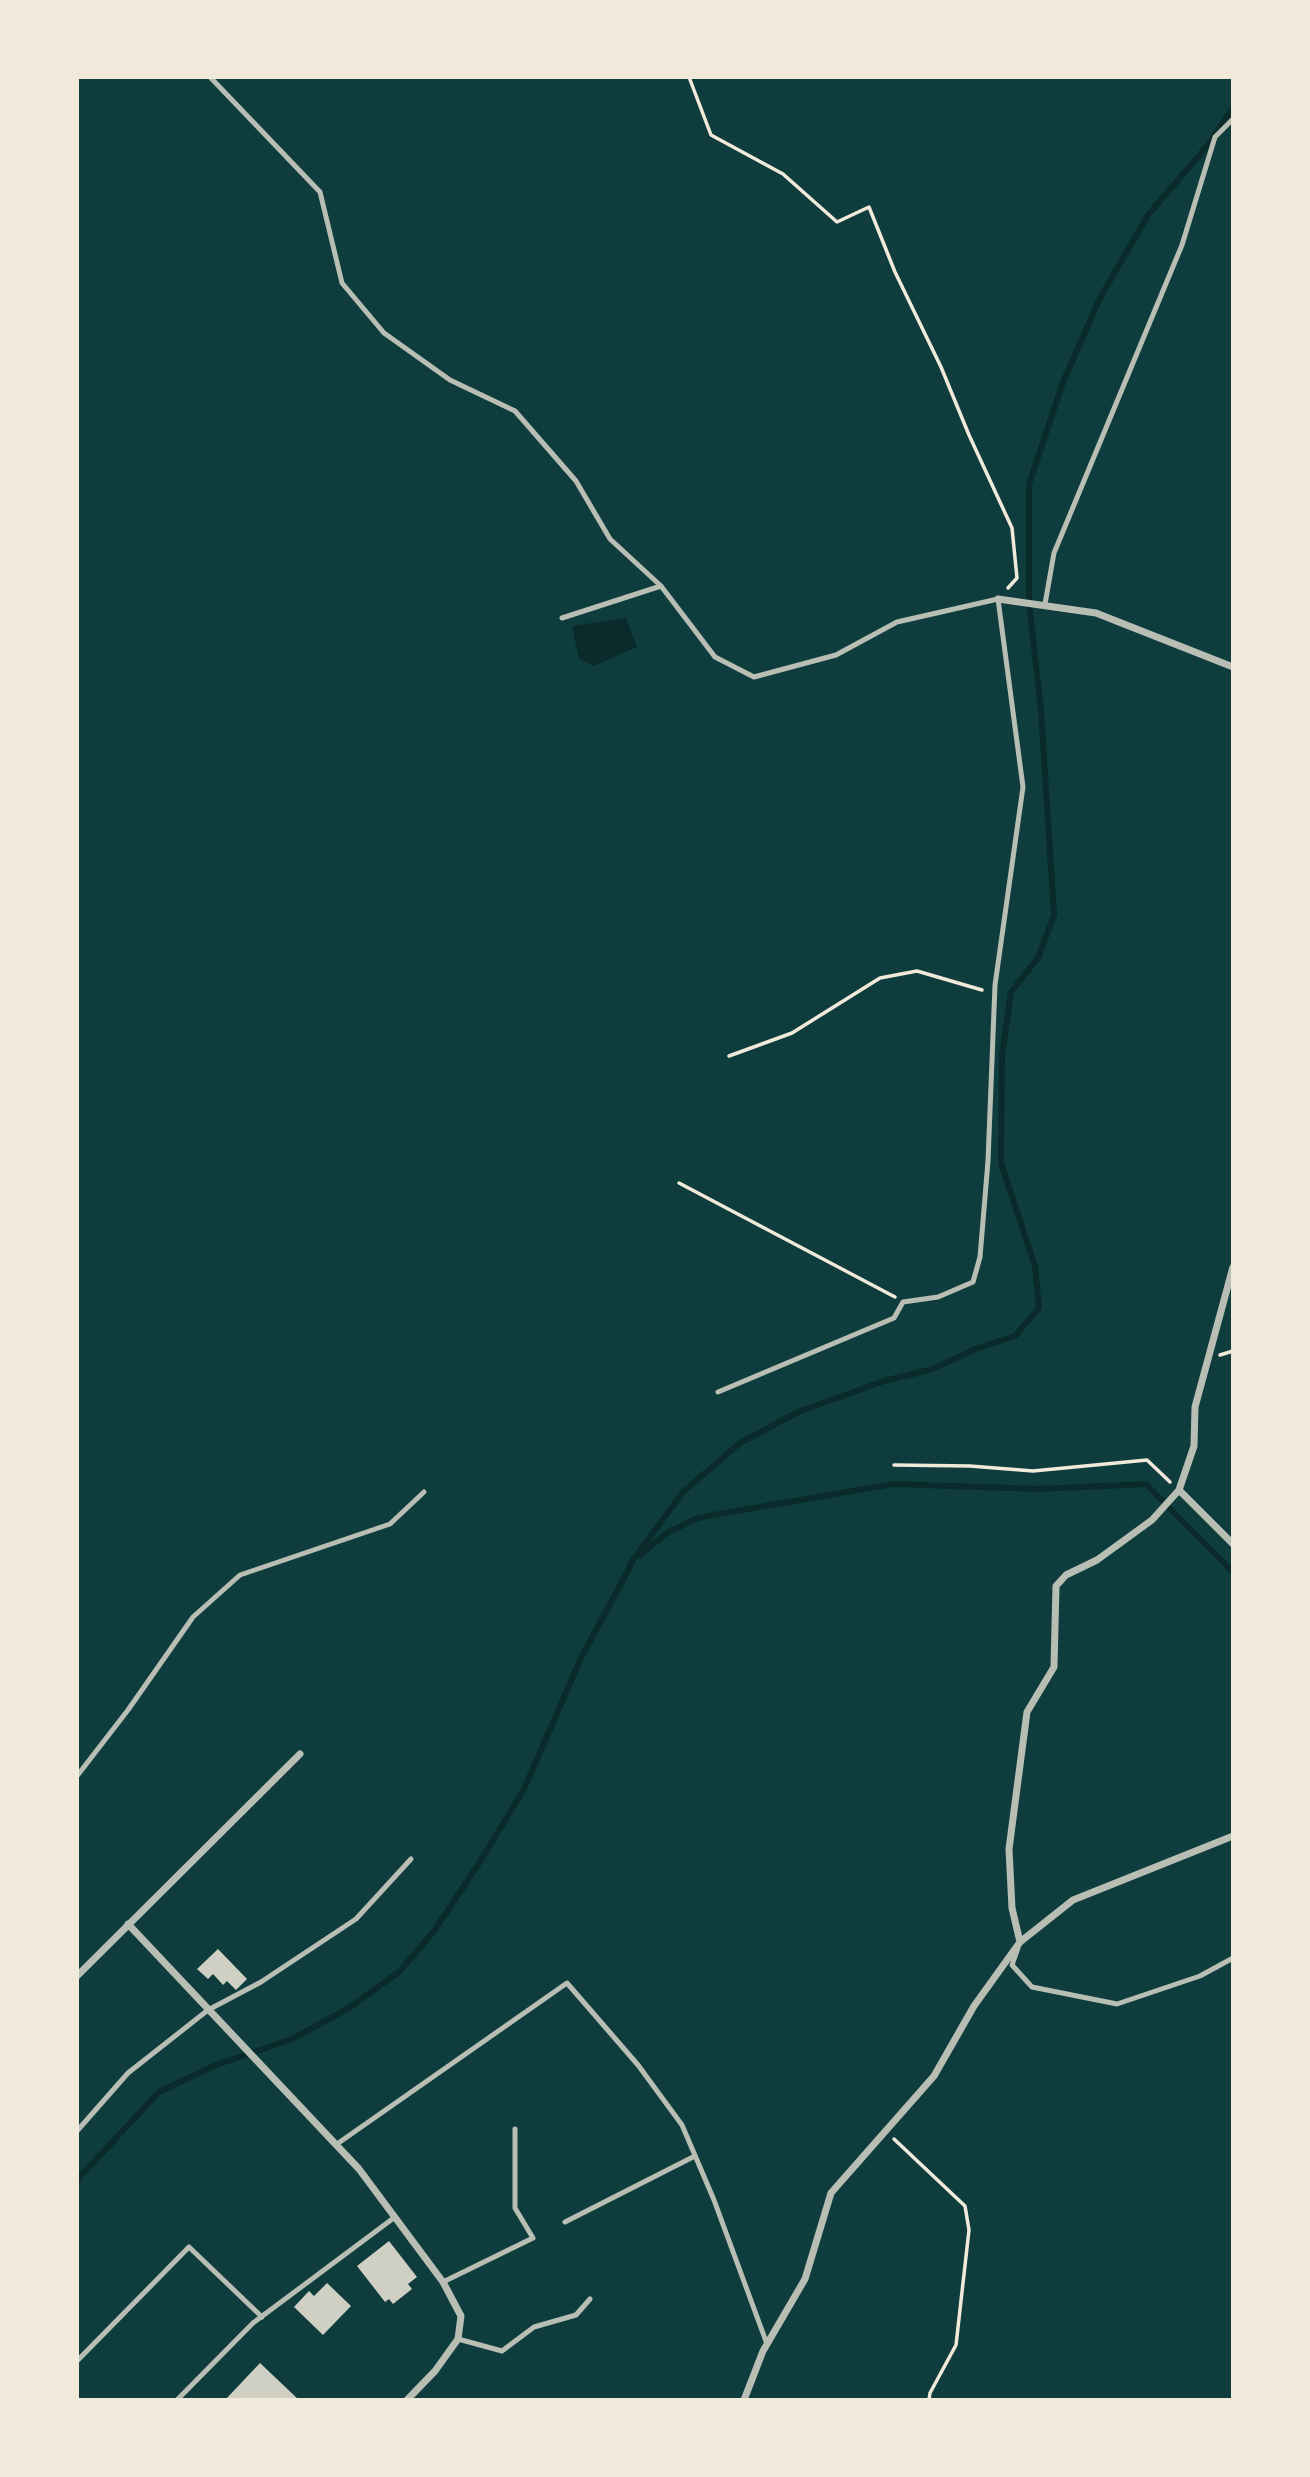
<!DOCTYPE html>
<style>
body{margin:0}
#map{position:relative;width:1310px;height:2477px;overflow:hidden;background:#0f3d3e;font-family:Karla,sans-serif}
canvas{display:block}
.frame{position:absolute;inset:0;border:79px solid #f1e9da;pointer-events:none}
</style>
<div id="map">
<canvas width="1310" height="2477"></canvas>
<div class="frame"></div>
</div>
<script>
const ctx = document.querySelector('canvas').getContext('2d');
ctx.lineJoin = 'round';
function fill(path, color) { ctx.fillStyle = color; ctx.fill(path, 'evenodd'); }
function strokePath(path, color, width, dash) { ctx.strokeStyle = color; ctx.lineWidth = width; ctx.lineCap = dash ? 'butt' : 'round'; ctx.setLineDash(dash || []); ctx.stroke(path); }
fill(new Path2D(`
 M626,618L637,647L594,666L579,659L572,626Z`), '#0a2a2b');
strokePath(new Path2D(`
 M640,1556L665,1534L697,1518L892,1484L1040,1489L1146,1484L1233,1572
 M630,1564L683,1492L740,1443L798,1412L884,1381L933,1369L975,1349L1015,1336L1039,1308L1035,1266L1001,1163L1002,1055L1011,992L1038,958L1054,915L1041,710L1029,602V484L1063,382L1100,298L1148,215L1208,145L1233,108
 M77,2180L159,2092L216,2065L292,2039L349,2008L400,1971L434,1931L481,1860L524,1789L581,1658L632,1563`), '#0a2a2b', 6);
fill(new Path2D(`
 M218,1949L247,1979L236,1990L227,1981L223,1985L213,1974L208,1979L197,1969Z
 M389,2241L417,2277L408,2284L412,2289L393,2304L389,2299L385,2302L357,2266Z
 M327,2283L351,2306L323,2335L294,2307L309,2291L314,2296Z
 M260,2363L299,2400H225Z`), '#cfcfc3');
strokePath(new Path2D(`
 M689,77L711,135L783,174L837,222L869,207L895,272L941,367L969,435L1012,528L1017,578L1008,588
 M729,1056L792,1033L880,978L917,971L982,990
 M679,1183L895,1297
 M1220,1355L1233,1351
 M894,1465L970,1466L1033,1471L1147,1460L1170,1482
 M894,2139L965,2206L969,2230L956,2345L930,2393L929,2400`), '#f1e9da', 3.5);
strokePath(new Path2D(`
 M210,77L320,192L342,283L384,333L450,380L515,411L576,481L610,539L661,586L715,657L754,677L836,655L897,622L998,599L1023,787L995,985L988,1161L980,1257L973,1282L938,1297L903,1302L894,1318L718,1392
 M1045,604L1054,553L1182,245L1215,137L1233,119
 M562,618L661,586
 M77,1776L128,1710L193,1617L240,1575L390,1524L424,1492
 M1018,1948L1012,1965L1032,1987L1117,2004L1200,1976L1233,1958
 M77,2131L128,2073L208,2010L261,1982L356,1919L411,1859
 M337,2144L567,1983L638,2065L682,2125L714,2200L767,2344
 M565,2222L695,2156
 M443,2282L533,2238L515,2208V2129
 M458,2339L502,2351L534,2327L576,2315L590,2299
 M77,2361L189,2247L262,2317
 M177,2400L253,2323L395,2217`), '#b8beb3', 5);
strokePath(new Path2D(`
 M998,599L1096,613L1233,667
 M1179,1490L1233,1544
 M128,1924L359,2169L443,2282L461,2316L458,2339L435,2371L407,2400
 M1020,1942L1012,1908L1009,1849L1027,1712L1054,1667L1056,1586L1066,1575L1097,1560L1152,1520L1179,1490L1194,1446L1195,1407L1233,1267
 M77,1976L300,1754
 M744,2400L763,2351L805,2279L831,2193L934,2076L974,2006L1020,1942L1073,1900L1233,1836`), '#b8beb3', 7);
</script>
